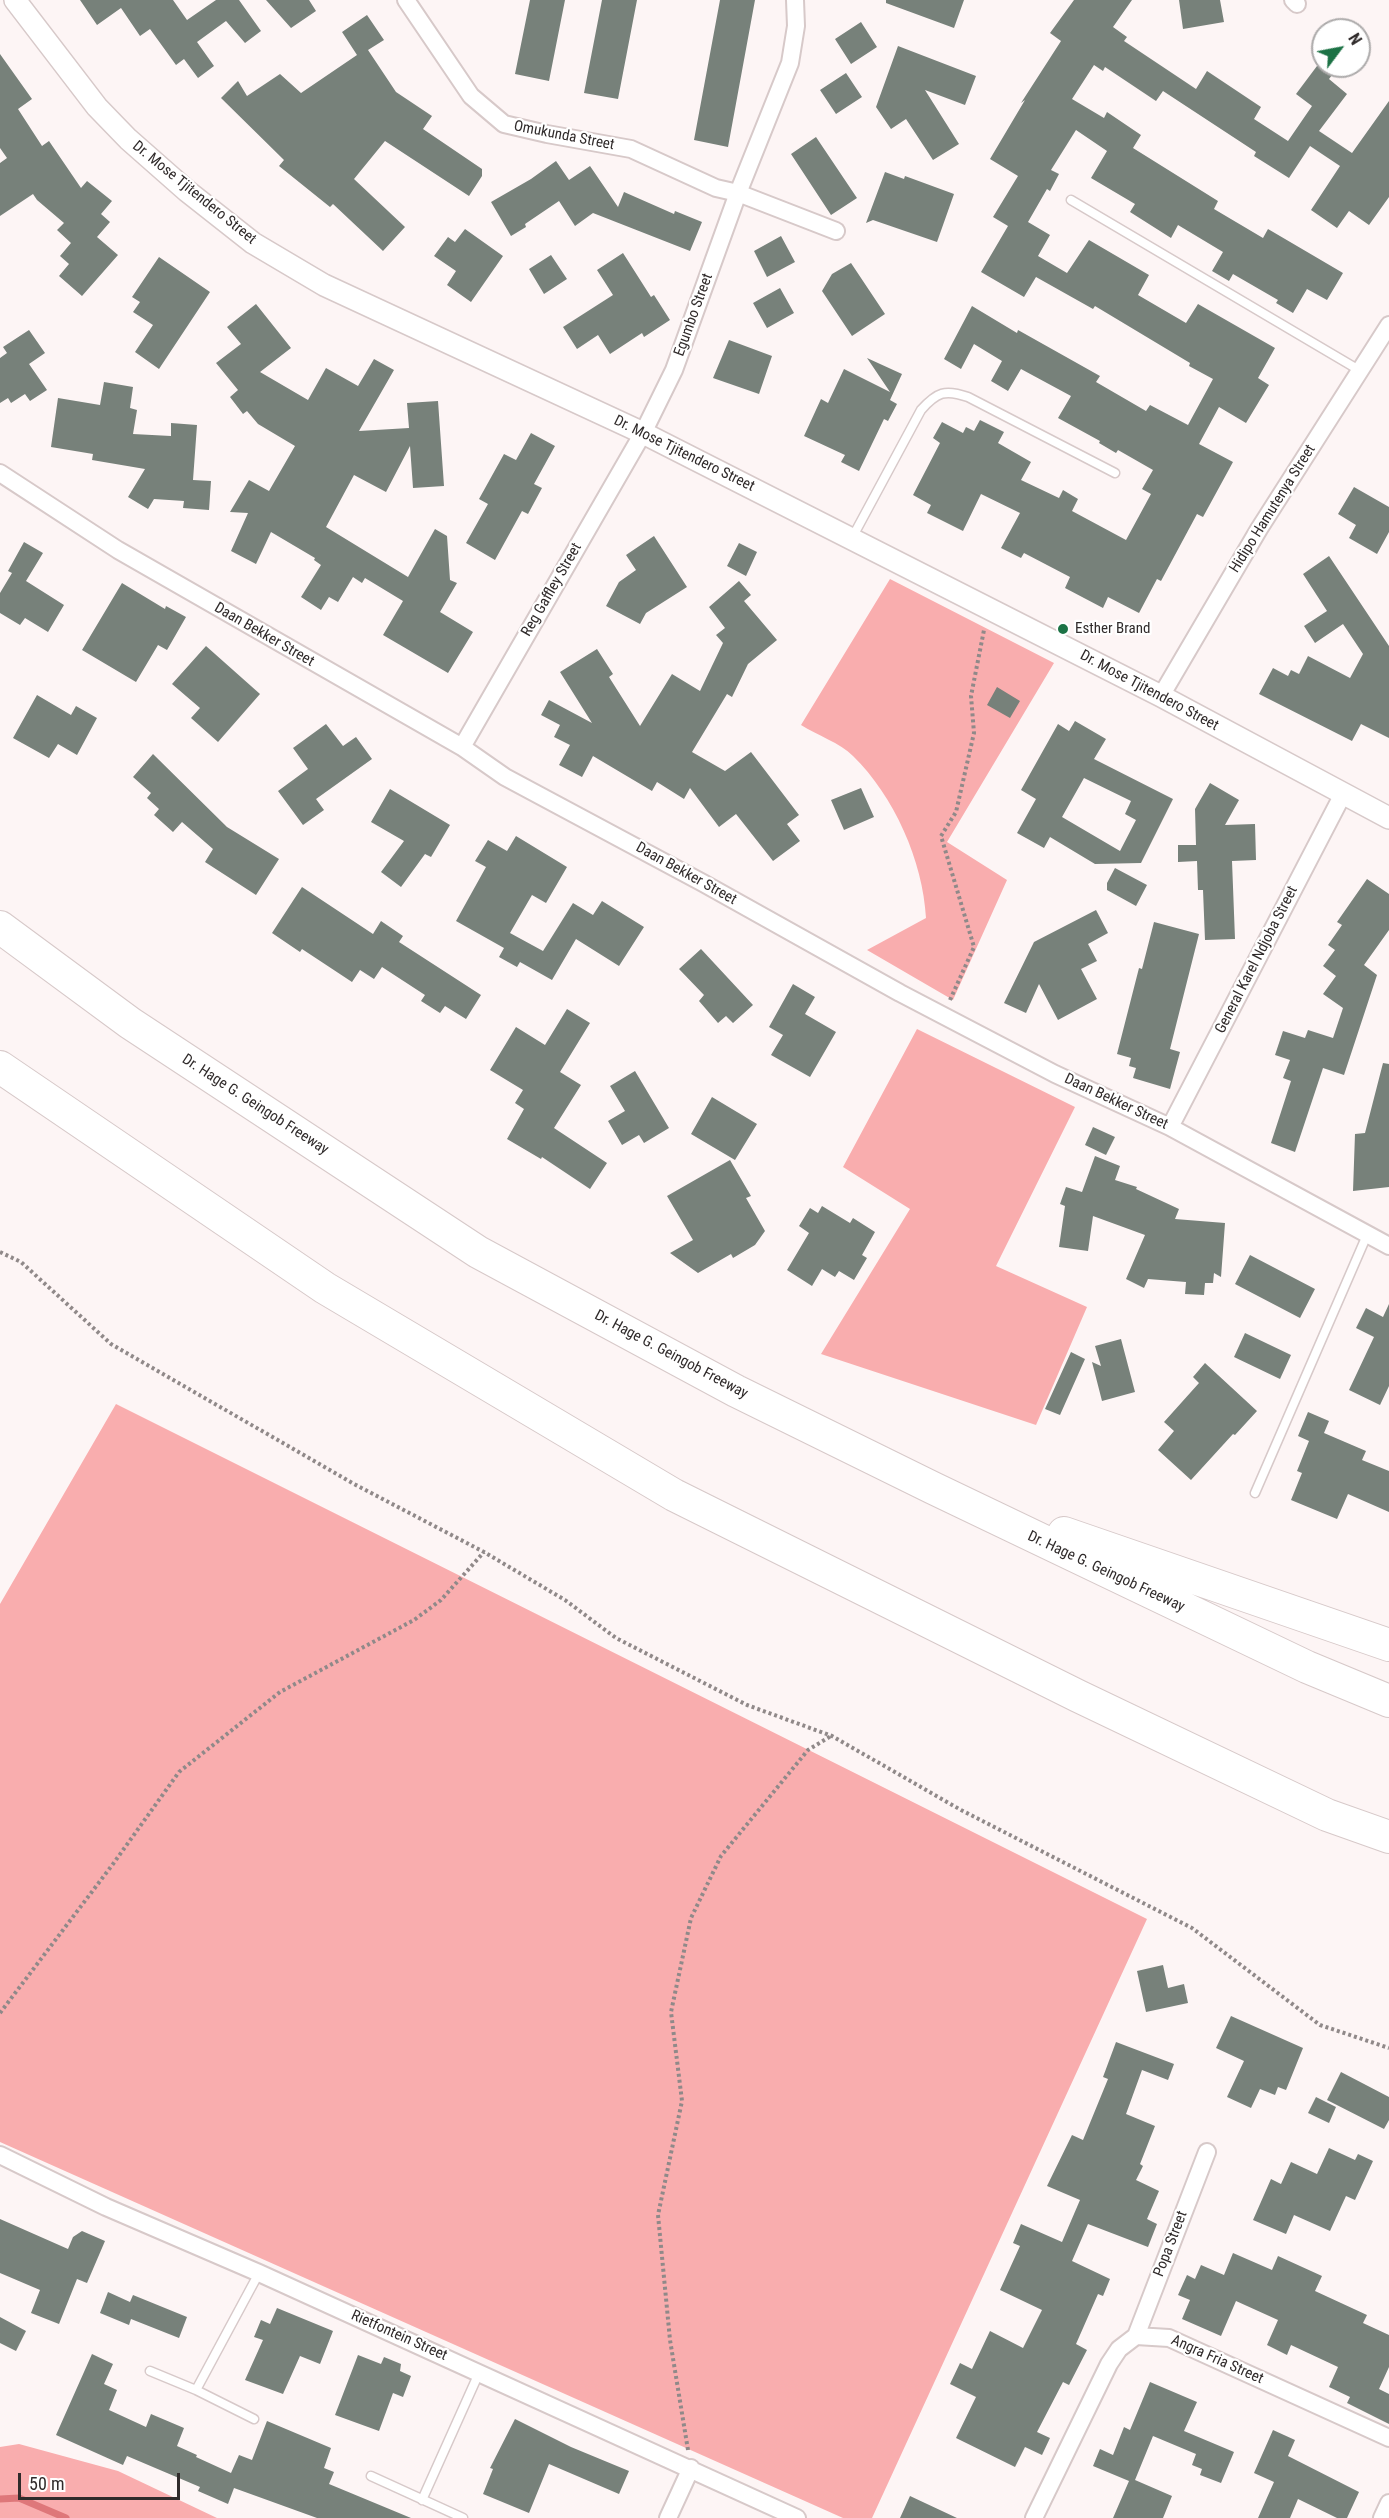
<!DOCTYPE html>
<style>
body{margin:0}
#map{position:relative;width:1389px;height:2518px;overflow:hidden;background:#fdf5f5;font-family:"Roboto Condensed",sans-serif}
canvas{display:block}
.north{position:absolute;left:1311px;top:18px;width:60px;height:60px;box-sizing:border-box;background:#fff;border:2px solid #acaaaa;border-radius:50%;rotate:58deg;font-size:16px;font-weight:700;line-height:24px;text-align:center;color:#302b2b}
.north::after{content:'';display:block;margin:auto;width:21px;height:27px;background:#1c7245;clip-path:polygon(50% 0,100% 100%,50% 72%,0 100%)}
.scale{position:absolute;left:18px;top:2473px;width:162px;height:27px;box-sizing:border-box;border:3px solid #302b2b;border-top:0;padding-left:8px;font-size:18px;line-height:21px;white-space:nowrap;color:#302b2b;-webkit-text-stroke:4px #fff;paint-order:stroke}
</style>
<div id="map">
<canvas width="1389" height="2518"></canvas>
<div class="north">N</div>
<div class="scale">50 m</div>
</div>
<script>
const ctx = document.querySelector('canvas').getContext('2d');
ctx.lineJoin = 'round';
function fill(path, color) { ctx.fillStyle = color; ctx.fill(path, 'evenodd'); }
function strokePath(path, color, width, dash) { ctx.strokeStyle = color; ctx.lineWidth = width; ctx.lineCap = dash ? 'butt' : 'round'; ctx.setLineDash(dash || []); ctx.stroke(path); }
function write(font, color, halo, rows, align = 'center') {
  ctx.font = font + ' "Roboto Condensed",sans-serif'; ctx.lineWidth = 4.5; ctx.setLineDash([]); ctx.textBaseline = 'middle'; ctx.strokeStyle = halo; ctx.fillStyle = color; for (const [text, x, y, turn = 0] of rows) {
    ctx.save(); ctx.translate(x, y); ctx.rotate((+turn || 0) * Math.PI / 180); ctx.textAlign = isNaN(turn) ? turn : align; if (halo) ctx.strokeText(text, 0, 0); ctx.fillText(text, 0, 0); ctx.restore();
  }
}
fill(new Path2D(`
 M890,579L1054,663L947,842L1007,880L953,1000L867,950L926,918C923,861 894,796 853,756C840,743 817,735 801,725Z
 M917,1029L1075,1107L996,1266L1087,1307L1036,1425L821,1354L910,1209L843,1167Z
 M116,1404L1147,1919L872,2518H843L0,2142V1604Z
 M19,2444L118,2471L217,2518H0V2447Z`), '#f9adae');
strokePath(new Path2D(`
 M0,2499L19,2498L66,2518`), '#de777a', 7);
fill(new Path2D(`
 M80,0H173L187,20L216,0H239L261,31L245,43L226,21L197,42L214,66L198,78L184,59L176,65L150,29L140,36L121,8L97,25Z
 M266,0H309L316,11L291,28Z
 M530,0H565L549,81L515,74Z
 M602,0H637L618,99L584,93Z
 M720,0H755L728,147L694,140Z
 M886,0H964L954,28L886,3Z
 M1074,0H1132L1113,27L1127,37L1124,41L1196,89L1207,71L1261,107L1254,119L1288,141L1312,106L1296,94L1317,66H1339L1329,79L1347,94L1319,131L1352,153L1389,101V197L1369,225L1349,211L1337,228L1311,210L1340,166L1310,146L1289,178L1254,156L1256,152L1163,91L1156,101L1105,67L1103,71L1094,65L1072,99L1104,118L1107,112L1141,135L1133,148L1218,201L1214,209L1263,238L1268,229L1343,273L1327,300L1307,289L1293,313L1276,303L1278,300L1233,274L1229,281L1212,271L1223,252L1178,225L1171,238L1130,212L1135,204L1091,178L1107,151L1076,130L1051,170L1059,174L1050,191L1047,189L1028,222L1050,235L1038,256L1067,273L1089,240L1149,275L1138,295L1186,323L1198,304L1275,348L1258,378L1269,385L1246,423L1219,407L1199,444L1233,462L1203,517L1197,514L1161,581L1157,579L1139,613L1108,597L1103,608L1065,588L1070,577L1024,553L1021,558L1001,548L1020,513L981,494L963,531L927,513L931,505L913,495L940,443L933,438L942,422L963,433L966,427L974,431L980,420L1004,432L998,443L1031,462L1021,480L1059,498L1063,490L1078,499L1072,511L1126,540L1151,494L1142,489L1153,470L1118,450L1116,453L1099,443L1100,441L1058,418L1071,396L1021,369L1008,391L991,381L1002,361L974,344L961,369L944,359L972,306L1017,333L1018,330L1100,376L1096,382L1146,411L1150,405L1188,425L1213,379L1189,366L1190,363L1095,306L1093,309L1036,277L1024,297L981,272L1008,226L993,217L1018,176L990,159L1025,100L1021,103L1061,41L1050,33Z
 M1179,0H1220L1224,22L1183,29Z
 M367,15L384,40L368,50L396,92L432,116L423,129L482,169V176L469,196L385,141L354,179L405,227L383,251L333,204L330,207L279,166L284,160L221,98L238,81L247,96L280,74L301,93L357,55L342,32Z
 M861,22L877,47L851,64L835,39Z
 M898,46L976,76L965,105L925,90L959,144L933,160L906,119L891,129L876,107Z
 M0,54L32,99L18,109L42,146L49,141L81,188L87,181L112,201L101,214L110,222L97,237L118,255L82,296L59,276L69,264L60,256L71,243L57,230L64,223L37,200L33,194L0,216V163L7,158L0,148Z
 M846,73L862,97L836,114L820,90Z
 M816,137L857,198L831,215L791,154Z
 M556,161L569,180L590,166L618,207L624,192L674,214L675,211L702,222L690,251L593,213L575,226L559,201L525,224L526,227L511,236L491,202L531,179Z
 M885,172L904,179L905,176L954,194L937,242L873,220L866,223Z
 M465,229L503,256L471,302L447,285L456,271L434,256L448,237L455,242Z
 M781,236L795,262L767,277L754,251Z
 M623,253L651,297L654,295L670,320L644,337L642,333L610,354L598,335L577,349L563,327L613,295L597,270Z
 M551,255L567,279L544,294L529,269Z
 M159,257L210,292L159,369L135,352L153,325L133,312L140,302L132,297Z
 M851,263L885,314L852,336L822,291L832,274Z
 M780,288L794,313L767,328L753,303Z
 M256,304L291,348L260,372L308,400L326,368L358,386L374,359L394,370L359,431L409,428L407,403L438,401L444,486L413,488L410,446L386,492L354,475L326,527L408,577L435,529L447,536L450,580L457,583L440,612L473,632L448,673L383,635L403,601L365,578L362,583L353,577L338,602L329,597L321,610L301,597L321,565L314,560L315,558L271,532L256,564L231,551L248,513L230,512L249,480L269,491L295,446L258,424L247,411L243,414L230,397L238,390L216,363L241,344L227,327Z
 M29,330L45,353L29,364L47,390L30,401L25,394L11,403L8,398L0,403V358L7,353L3,347Z
 M729,340L772,356L759,394L713,378Z
 M867,358L902,374L890,400L897,404L888,421L884,419L859,471L841,462L845,455L804,436L821,399L828,403L844,369L890,392Z
 M104,382L133,387L130,408L137,410L133,434L171,436V423L197,425L193,480L211,481L209,510L183,508L184,501L154,499L148,509L128,497L145,469L92,460L93,454L51,447L58,398L100,405Z
 M531,433L555,446L534,484L542,488L528,514L522,511L495,560L466,543L488,504L479,499L504,454L516,460Z
 M1354,487L1389,507V532L1377,554L1349,538L1356,525L1338,514Z
 M654,536L687,587L646,613L640,624L606,606L619,582L636,570L626,555Z
 M24,542L43,553L26,581L64,605L48,632L25,618L20,625L0,613V593L12,573L8,571Z
 M739,543L757,552L746,576L727,566Z
 M1329,556L1389,646V738L1361,724L1352,741L1259,694L1273,668L1288,676L1291,670L1299,674L1308,656L1350,678L1363,654L1343,624L1315,643L1304,626L1327,611L1303,574Z
 M739,581L751,595L744,601L777,640L748,664L732,697L727,694L692,752L725,771L751,752L799,815L787,824L800,841L773,861L736,814L719,827L690,788L684,799L657,782L652,791L593,756L582,777L559,765L570,745L554,737L560,725L541,715L549,700L592,723L560,672L597,649L613,674L609,677L640,726L672,674L700,691L723,643L716,635L725,628L709,607Z
 M122,583L165,609L166,606L186,617L167,650L158,645L136,682L82,650Z
 M206,646L260,694L218,742L191,718L200,708L172,684Z
 M997,687L1020,701L1010,718L987,705Z
 M37,695L71,715L76,706L97,718L77,755L58,744L49,758L13,738Z
 M1075,721L1106,739L1094,759L1173,799L1141,863L1095,864L1050,837L1044,848L1017,833L1036,799L1021,790L1058,724L1069,731ZM1084,778L1131,801L1125,814L1136,820L1120,851L1062,817Z
 M326,724L343,746L356,737L372,759L316,799L324,810L303,825L278,791L308,769L293,748Z
 M153,754L227,827L279,859L256,895L205,862L213,849L182,822L173,832L154,815L159,809L147,798L151,793L133,777Z
 M1210,783L1239,800L1225,825L1255,824L1256,860L1232,861L1235,939L1205,940L1203,890H1198L1197,861L1178,862V845H1196L1195,809Z
 M861,788L874,817L844,830L831,800Z
 M390,789L450,825L431,857L425,854L401,887L381,872L404,841L371,822Z
 M516,836L567,867L546,903L532,895L510,933L543,951L573,903L593,915L602,901L644,927L619,966L576,939L552,980L520,962L517,967L499,957L504,948L456,921L486,867L475,861L488,840L507,851Z
 M1115,868L1147,885L1136,906L1107,890V883Z
 M1367,879L1389,894V930L1364,965L1377,975L1344,1075L1323,1068L1295,1152L1271,1143L1291,1081L1283,1078L1290,1060L1275,1055L1283,1031L1305,1038L1308,1030L1333,1038L1343,1008L1323,994L1336,976L1323,966L1335,950L1328,945L1342,925L1337,922Z
 M302,887L373,934L381,921L403,936L399,942L481,995L466,1019L445,1006L440,1013L421,1001L425,995L382,967L374,979L360,970L352,982L302,949L300,952L272,933Z
 M1096,910L1108,933L1088,944L1097,961L1081,969L1097,999L1058,1020L1039,984L1026,1013L1004,1003L1034,942Z
 M1154,922L1199,934L1170,1049L1180,1052L1170,1089L1133,1078L1136,1068L1129,1066L1131,1058L1117,1054L1139,968L1142,969Z
 M701,949L753,1005L733,1023L726,1016L718,1023L699,1001L704,995L679,969Z
 M793,984L815,997L805,1014L836,1032L810,1077L771,1055L783,1035L769,1027Z
 M567,1009L590,1023L560,1072L581,1085L554,1128L607,1163L590,1189L542,1157L541,1159L507,1139L524,1109L515,1103L523,1090L490,1070L516,1027L545,1045Z
 M1383,1063L1389,1064V1187L1353,1191L1355,1134L1365,1133Z
 M635,1071L669,1128L644,1143L639,1135L622,1145L608,1121L625,1111L610,1086Z
 M712,1097L757,1124L735,1160L691,1134Z
 M1093,1127L1115,1137L1106,1155L1085,1145Z
 M1095,1156L1120,1166L1115,1180L1137,1187L1136,1189L1179,1209L1175,1219L1225,1223L1221,1277L1214,1273L1213,1283H1205L1204,1295L1185,1294L1186,1282L1148,1279L1144,1288L1126,1279L1145,1235L1093,1216L1088,1251L1059,1247L1065,1206L1060,1204L1066,1187L1082,1192Z
 M730,1160L751,1196L746,1198L765,1231L755,1245L733,1258L731,1254L698,1273L670,1253L693,1240L667,1196Z
 M822,1206L850,1223L853,1218L875,1232L862,1255L867,1258L854,1280L839,1271L835,1277L822,1269L812,1286L787,1270L809,1233L799,1226L810,1208L818,1213Z
 M1250,1255L1315,1289L1300,1318L1235,1284Z
 M1389,1304V1386L1380,1405L1349,1390L1374,1337L1356,1328L1366,1308L1383,1317Z
 M1245,1333L1291,1355L1280,1379L1234,1357Z
 M1121,1339L1135,1392L1102,1401L1092,1362L1101,1366L1095,1346Z
 M1071,1352L1085,1359L1060,1415L1045,1409Z
 M1205,1363L1257,1411L1235,1435L1233,1434L1191,1480L1158,1450L1174,1431L1164,1422L1199,1383L1193,1377Z
 M1308,1412L1329,1421L1324,1433L1366,1451L1362,1460L1389,1471V1512L1348,1494L1337,1519L1291,1500L1302,1473L1297,1471L1309,1441L1298,1436Z
 M1163,1965L1168,1988L1184,1984L1188,2003L1146,2012L1137,1971Z
 M1231,2016L1303,2048L1286,2090L1278,2087L1275,2095L1260,2089L1251,2108L1227,2097L1244,2061L1216,2048Z
 M1116,2042L1174,2064L1168,2080L1142,2070L1126,2114L1155,2126L1140,2164L1143,2166L1136,2180L1159,2191L1147,2219L1157,2224L1148,2247L1088,2224L1072,2261L1110,2279L1103,2296L1098,2294L1076,2344L1087,2350L1069,2385L1063,2382L1037,2432L1050,2438L1042,2455L1025,2447L1015,2467L956,2438L976,2397L950,2384L960,2363L972,2369L990,2331L1023,2348L1042,2310L1000,2290L1020,2246L1013,2243L1021,2224L1062,2242L1080,2200L1047,2186L1072,2135L1083,2140L1108,2079L1103,2077Z
 M1341,2072L1389,2097V2120L1384,2129L1327,2100Z
 M1316,2097L1336,2107L1329,2123L1308,2113Z
 M1329,2148L1355,2160L1358,2154L1373,2161L1355,2200L1346,2196L1330,2231L1294,2215L1286,2234L1253,2220L1271,2179L1281,2184L1291,2162L1317,2174Z
 M0,2219L68,2249L73,2237L82,2231L105,2241L87,2283L77,2279L59,2324L31,2313L40,2290L0,2273Z
 M1233,2253L1272,2270L1278,2256L1322,2276L1315,2291L1367,2315L1363,2323L1389,2335V2367L1379,2389L1389,2394V2424L1347,2403L1350,2397L1329,2387L1338,2367L1291,2345L1287,2355L1267,2345L1278,2320L1236,2301L1221,2336L1182,2319L1190,2300L1178,2295L1187,2275L1195,2279L1201,2265L1224,2275Z
 M108,2292L130,2302L133,2295L187,2317L179,2338L131,2319L129,2325L100,2313Z
 M277,2308L333,2331L320,2364L300,2356L283,2394L245,2380L263,2340L254,2337L261,2320L270,2324Z
 M0,2317L26,2331L16,2351L0,2343Z
 M92,2354L113,2364L104,2384L117,2390L109,2410L146,2427L151,2414L184,2428L177,2446L197,2455L196,2457L231,2473L239,2455L252,2460L267,2421L331,2448L324,2468L334,2472L329,2484L411,2518H317L234,2488L228,2504L198,2491L200,2487L127,2456L123,2465L56,2435Z
 M358,2355L381,2364L384,2357L401,2364L400,2371L411,2376L403,2397L393,2393L379,2431L335,2415Z
 M1150,2382L1197,2402L1184,2431L1234,2452L1221,2483L1200,2475L1202,2469L1192,2465L1196,2454L1153,2436L1135,2480L1172,2496L1163,2518H1113L1129,2481L1093,2466L1100,2449L1113,2455L1124,2427L1130,2430Z
 M515,2419L571,2447L629,2471L619,2494L549,2464L529,2513L483,2494L493,2469L490,2468Z
 M1273,2430L1295,2440L1288,2456L1359,2492L1347,2518H1337L1298,2499L1290,2518H1258L1274,2482L1254,2473Z
 M910,2496L957,2518H900Z`), '#77817a');
const service = new Path2D(`
 M1071,200L1359,370
 M852,538L921,410C937,392 945,389 968,397L1115,473
 M1255,1493L1367,1235
 M150,2371L196,2390L254,2419
 M196,2390L259,2273
 M371,2476L463,2518
 M422,2500L479,2373`);
const minor = new Path2D(`
 M406,0L471,96L504,124L547,134L631,149L716,188L738,193L836,231
 M1293,0L1297,4
 M0,473L118,550L462,747L505,777L703,883L900,993L1055,1074L1170,1127L1389,1246
 M1161,696L1259,529L1389,325
 M462,747L643,433L674,370L738,193L790,63L796,26L795,0
 M1170,1127L1343,794
 M0,2155L106,2207L259,2273L797,2518
 M1136,2336L1207,2152
 M668,2518L691,2468
 M1034,2518L1109,2364L1119,2349L1136,2336L1169,2338L1389,2438
 M1382,2518L1389,2503`);
const tertiary = new Path2D(`
 M15,0L97,107L128,139L187,191L253,243L324,285L643,433L1161,696L1389,818`);
const motorway = new Path2D(`
 M0,927L130,1023L478,1252L736,1391L933,1488L1307,1667L1389,1701
 M0,1067L325,1288L674,1495L1078,1696L1327,1815L1389,1837
 M1064,1533L1389,1645`);
strokePath(service, '#d7c9c9', 11);
strokePath(minor, '#d7c9c9', 20);
strokePath(tertiary, '#d7c9c9', 24);
strokePath(motorway, '#d7c9c9', 34);
strokePath(new Path2D(`
 M950,1000L974,947L941,836L956,812L974,733L971,696L984,630
 M0,1252L21,1262L111,1344L354,1484L484,1552L565,1600L616,1638L747,1705L832,1736L961,1810L1192,1928L1320,2025L1389,2048
 M0,2013L113,1864L179,1772L280,1692L414,1620L441,1600L484,1552
 M688,2450L670,2340L658,2215L682,2101L671,2012L691,1918L721,1856L808,1750L831,1736`), '#908989', 4, [3, 3]);
strokePath(service, '#fff', 8);
strokePath(minor, '#fff', 16);
strokePath(tertiary, '#fff', 21);
strokePath(motorway, '#fff', 32);
for (const [x, y, r, color] of [
 [1063,629,6,"#1c7245"]
]) { const dot = new Path2D(); dot.arc(x, y, r, 0, 2 * Math.PI); ctx.fillStyle = color; ctx.fill(dot); strokePath(dot, '#fff', 2); }
write('15px', '#302b2b', '#fff', [
 ["Omukunda Street",564,136,11],
 ["Dr. Mose Tjitendero Street",194,193,39],
 ["Egumbo Street",694,315,-70],
 ["Dr. Mose Tjitendero Street",684,454,26],
 ["Hidipo Hamutenya Street",1273,509,-58],
 ["Reg Gaffley Street",552,590,-60],
 ["Daan Bekker Street",264,635,30],
 ["Dr. Mose Tjitendero Street",1149,691,28],
 ["Daan Bekker Street",686,874,29],
 ["General Karel Ndjoba Street",1257,960,-63],
 ["Daan Bekker Street",1116,1102,25],
 ["Dr. Hage G. Geingob Freeway",255,1105,33],
 ["Dr. Hage G. Geingob Freeway",671,1355,28],
 ["Dr. Hage G. Geingob Freeway",1106,1572,25],
 ["Popa Street",1171,2244,-69],
 ["Rietfontein Street",399,2336,24],
 ["Angra Fria Street",1217,2360,24]
]);
write('15px', '#302b2b', '#fff', [
 ["Esther Brand",1075,629]
], 'left');
</script>
